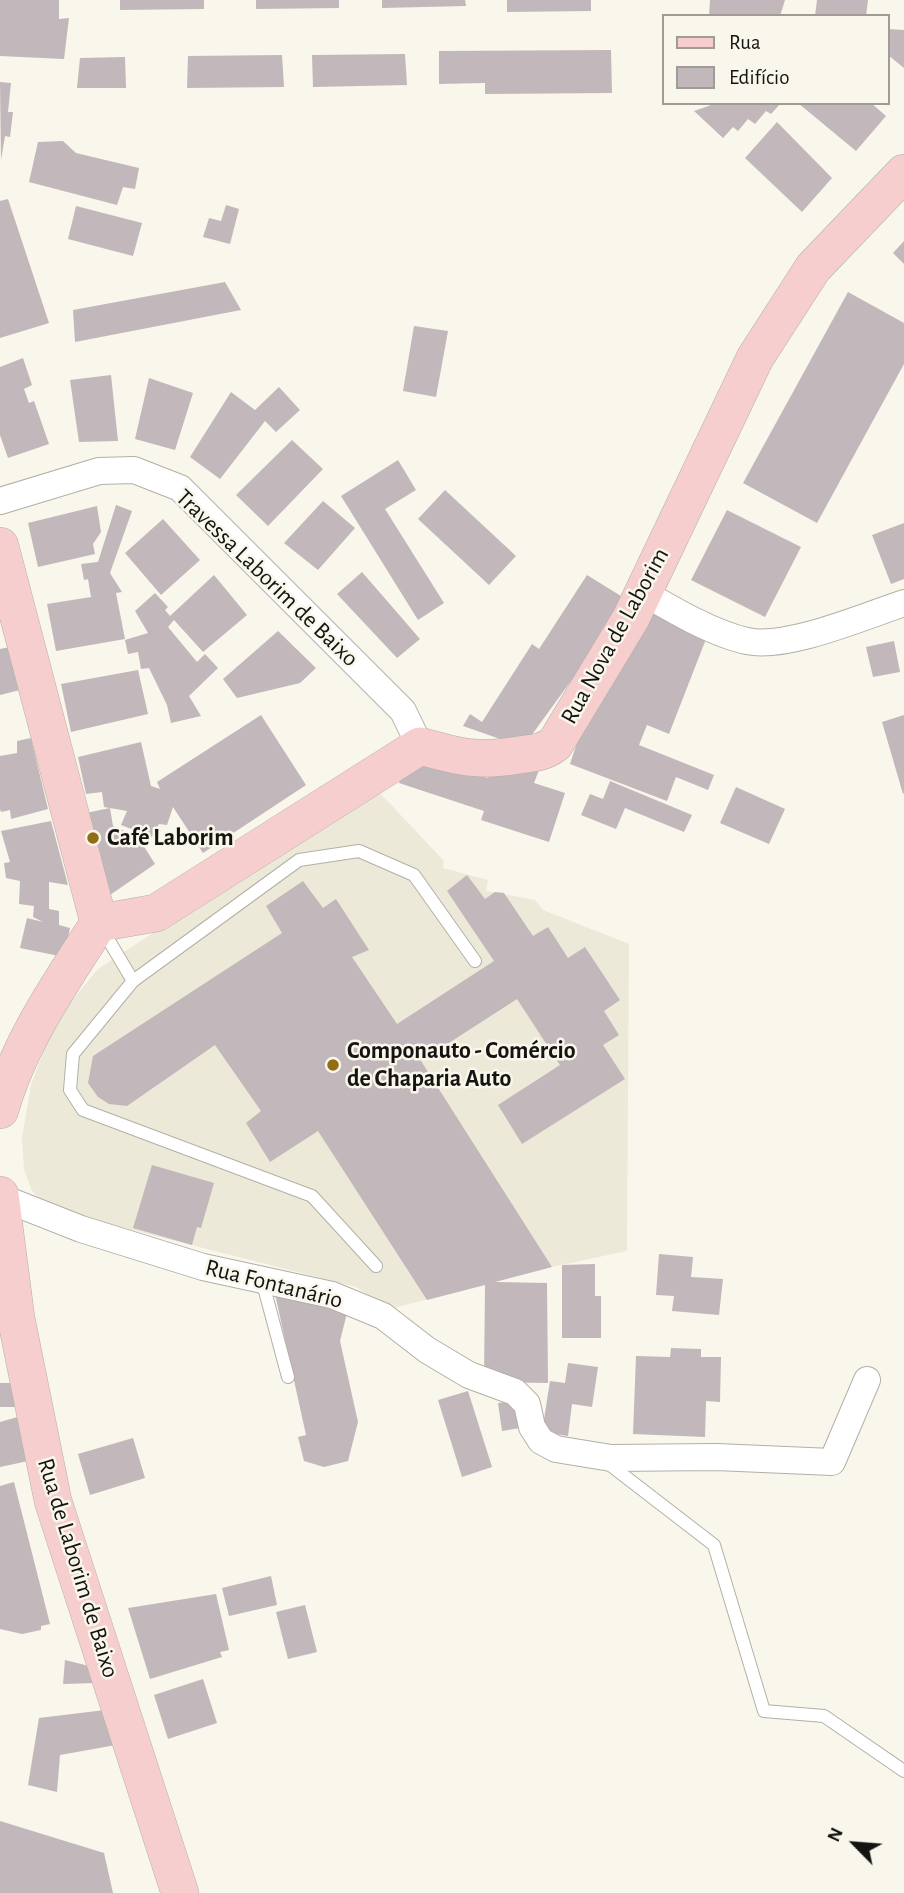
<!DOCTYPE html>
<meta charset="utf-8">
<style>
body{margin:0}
#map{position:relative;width:904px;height:1893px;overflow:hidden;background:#f9f6ec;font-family:"Alegreya Sans",sans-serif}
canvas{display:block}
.legend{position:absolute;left:662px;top:14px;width:228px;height:91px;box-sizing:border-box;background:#f9f6ec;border:2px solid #9e9c94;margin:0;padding:9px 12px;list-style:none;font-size:21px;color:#151411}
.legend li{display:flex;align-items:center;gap:14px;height:35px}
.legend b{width:35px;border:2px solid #9e9c94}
.north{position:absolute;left:820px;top:1809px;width:70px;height:70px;-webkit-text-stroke:5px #f9f6ec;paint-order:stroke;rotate:295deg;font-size:19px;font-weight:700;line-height:28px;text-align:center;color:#151411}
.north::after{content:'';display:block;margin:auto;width:24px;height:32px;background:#151411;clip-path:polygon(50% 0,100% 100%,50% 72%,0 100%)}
</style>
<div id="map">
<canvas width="904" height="1893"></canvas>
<ul class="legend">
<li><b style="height:9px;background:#f6cece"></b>Rua</li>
<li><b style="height:19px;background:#c2b7ba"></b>Edifício</li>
</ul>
<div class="north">N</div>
</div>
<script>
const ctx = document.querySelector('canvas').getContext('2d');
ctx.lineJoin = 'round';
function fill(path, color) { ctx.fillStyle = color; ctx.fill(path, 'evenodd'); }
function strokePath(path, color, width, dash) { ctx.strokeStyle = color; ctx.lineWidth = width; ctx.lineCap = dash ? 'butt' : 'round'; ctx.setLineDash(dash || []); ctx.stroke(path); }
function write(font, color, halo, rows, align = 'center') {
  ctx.font = font + ' "Alegreya Sans",sans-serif'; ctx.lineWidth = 5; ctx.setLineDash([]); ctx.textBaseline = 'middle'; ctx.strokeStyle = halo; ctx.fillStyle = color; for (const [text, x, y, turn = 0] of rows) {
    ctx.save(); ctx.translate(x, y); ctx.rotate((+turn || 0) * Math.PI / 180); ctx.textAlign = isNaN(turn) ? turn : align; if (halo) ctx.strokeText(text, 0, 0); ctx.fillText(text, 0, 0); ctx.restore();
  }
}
fill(new Path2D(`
 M372,789L378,791L444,861L443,868L488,880L486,891L535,900L543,910L629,944L627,1251L552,1267L390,1309L356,1287L62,1212L45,1205L32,1191L24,1170L22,1138L31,1085L46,1044L69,1004L98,969Z`), '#ede9d8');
fill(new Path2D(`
 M0,0H59V19L69,18L64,59L0,56Z
 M120,0H204V9L120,10Z
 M256,0H339V8L256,9Z
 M382,0H465L466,6L382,8Z
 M507,0H591V11L507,12Z
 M710,0H785L780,16H709Z
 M817,0H868L866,16H815Z
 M888,29L904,30V68L888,55Z
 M611,50L612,93L485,94V83L439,84V51Z
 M405,54L407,85L313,87L312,55Z
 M282,55L284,87L187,88L188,56Z
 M125,57L126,88H77L80,58Z
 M0,82L11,83L8,112H13L10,137L5,136L1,160Z
 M717,103H781L771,114L766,111L755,124L748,119L738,131L733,127L723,138L694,111Z
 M798,103H871L886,116L856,151Z
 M777,122L832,178L802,212L745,158Z
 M63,141L76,153L139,168L135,189L123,187L117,205L29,182L38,142Z
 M8,199L49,323L0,338V201Z
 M226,205L239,209L230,244L203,237L209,218L221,221Z
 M76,206L142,223L133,256L68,239Z
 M904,241V264L893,253Z
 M225,282L241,310L75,342L73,310Z
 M848,292L904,323V364L817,523L743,483Z
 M414,326L448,331L436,397L403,391Z
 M23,358L32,385L24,389L29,403L34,401L49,444L8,458L0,435V367Z
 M111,375L118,441L79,442L70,380Z
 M149,378L193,393L175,450L135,439Z
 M279,387L300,410L276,432L265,421L220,479L190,457L231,392L255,410Z
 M292,440L323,469L268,526L236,495Z
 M398,460L416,490L385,509L444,603L418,620L341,496Z
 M445,490L516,556L489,585L418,519Z
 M323,501L355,528L318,570L284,543Z
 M116,505L132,511L110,573L122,592L116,593L125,639L56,651L47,604L91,597L88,579L84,580L81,564L98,562Z
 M97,506L101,532L93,544L95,554L38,567L28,523Z
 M727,510L801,547L765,617L691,580Z
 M163,519L200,560L161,595L125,553Z
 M904,523V579L891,584L872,535Z
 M362,572L420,639L397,658L337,594Z
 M214,575L247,615L203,652L174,620L168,627L197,662L205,654L218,668L189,696L201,716L171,723L167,705L149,668L141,669L138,652L128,654L125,640L148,633L135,611L155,593L168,607L165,610L170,616Z
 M587,575L629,601L523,747L463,726L470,714L482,722L532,644L539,649Z
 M644,610L706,639L669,734L647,725L639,745L714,775L708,790L676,777L667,801L570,764L595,688Z
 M278,631L316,668L300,683L237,698L223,679Z
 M894,641L900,672L873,677L866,647Z
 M10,647L20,690L0,695V649Z
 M138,670L148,714L71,732L61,684Z
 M261,715L306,785L203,853L173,807L167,825L159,824L152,837L121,825L127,811L104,807L102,792L86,794L78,757L141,742L151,786L160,789L157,782Z
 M904,715V793L903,794L882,722Z
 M31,738L48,809L11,819L10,810L1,812L0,809V756L17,753V741Z
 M497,751L541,765L534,783L565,793L549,842L481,820L484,811L399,783L409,753L488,778Z
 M610,781L692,815L684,832L625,808L616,829L581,815L590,794L603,799Z
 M736,787L785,809L769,844L720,823Z
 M110,808L113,826L138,837L155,864L110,895L81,814Z
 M51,821L68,885L49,882V909L59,911V925L70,928L64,957L20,948L27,918L43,922L33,917L34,906L19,904L20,881L6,878L4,863L10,862L1,831Z
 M467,875L485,899L495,892L504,893L533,936L548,927L568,958L585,947L620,1000L604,1011L619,1035L603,1045L625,1079L522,1144L498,1105L560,1065L517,999L421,1061L552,1267L495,1282L547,1283L548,1383L484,1382L485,1285L427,1300L318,1131L270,1162L246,1123L261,1111L215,1045L127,1106L109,1104L98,1097L88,1083L93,1056L282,933L266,906L303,881L323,908L336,899L369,950L352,957L397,1024L494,961L447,891Z
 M152,1165L214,1183L201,1228L197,1227L192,1245L133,1228Z
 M659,1254L693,1257L691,1277L723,1279L719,1315L672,1311L674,1296L656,1295Z
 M595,1264V1296H601V1338H562V1265Z
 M275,1294L347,1313L340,1341L358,1422L348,1461L324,1467L304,1461L298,1437L306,1435Z
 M671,1348L701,1349V1357H721L720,1402L706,1401L705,1437L633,1434L636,1356L670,1357Z
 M568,1363L598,1367L592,1407L572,1404L568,1436L542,1432L550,1381L565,1383Z
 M0,1383H13L19,1407H0Z
 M468,1391L492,1467L462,1477L438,1400Z
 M517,1401L520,1428L502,1431L498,1403Z
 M21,1416L33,1460L0,1467V1422Z
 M133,1438L145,1478L90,1495L78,1454Z
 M14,1482L50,1624L41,1626V1630L22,1634L0,1629V1486Z
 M271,1576L277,1605L229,1616L222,1588Z
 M216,1594L229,1650L220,1652L222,1657L150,1679L128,1608Z
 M305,1605L317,1652L288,1659L276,1612Z
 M65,1660L89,1666L95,1683L63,1684Z
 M203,1679L217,1723L168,1739L154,1695Z
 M105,1710L116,1745L60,1755L57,1792L28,1785L39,1718Z
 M0,1821L104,1853L113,1893H0Z`), '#c2b7ba');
const lane = new Path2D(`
 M102,929L133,981L73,1054L70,1090L83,1110L312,1196L376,1266
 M133,981L299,860L359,851L414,875L475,961
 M262,1280L288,1377
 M605,1461L714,1545L764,1711L824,1716L904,1771`);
const street = new Path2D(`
 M0,501L99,471L134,470L180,488L403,711L420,746
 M644,593C673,610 714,634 747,641C786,650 865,616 904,603
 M0,1197L81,1229L203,1267L332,1295L383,1316L427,1350L469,1375L515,1392L527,1404L532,1427L541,1441L556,1449L611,1458L716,1457L832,1462L867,1380`);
const secondary = new Path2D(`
 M0,546L99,923C61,982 19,1042 0,1110
 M99,923L156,913L420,746C459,757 478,762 519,755C533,753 543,753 555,744L631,618L755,358L813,268L904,173
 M0,1195L16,1318L53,1501L180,1893`);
strokePath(lane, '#b2b0a6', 14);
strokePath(street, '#b2b0a6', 28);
strokePath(secondary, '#b2b0a6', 38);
strokePath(lane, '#fff', 12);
strokePath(street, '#fff', 26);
strokePath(secondary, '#f6cece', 37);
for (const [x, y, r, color] of [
 [93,838,7,"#916e14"],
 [333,1065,7,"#916e14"]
]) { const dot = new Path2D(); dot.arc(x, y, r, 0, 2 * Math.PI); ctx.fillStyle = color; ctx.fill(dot); strokePath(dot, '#f9f6ec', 2.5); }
write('24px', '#151411', '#f9f6ec', [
 ["Travessa Laborim de Baixo",267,578,44],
 ["Rua Nova de Laborim",615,636,-61],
 ["Rua Fontanário",274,1284,14],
 ["Rua de Laborim de Baixo",78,1568,73]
]);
write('bold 24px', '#151411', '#f9f6ec', [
 ["Café Laborim",107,838],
 ["Componauto - Comércio",347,1051],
 ["de Chaparia Auto",347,1079]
], 'left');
</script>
